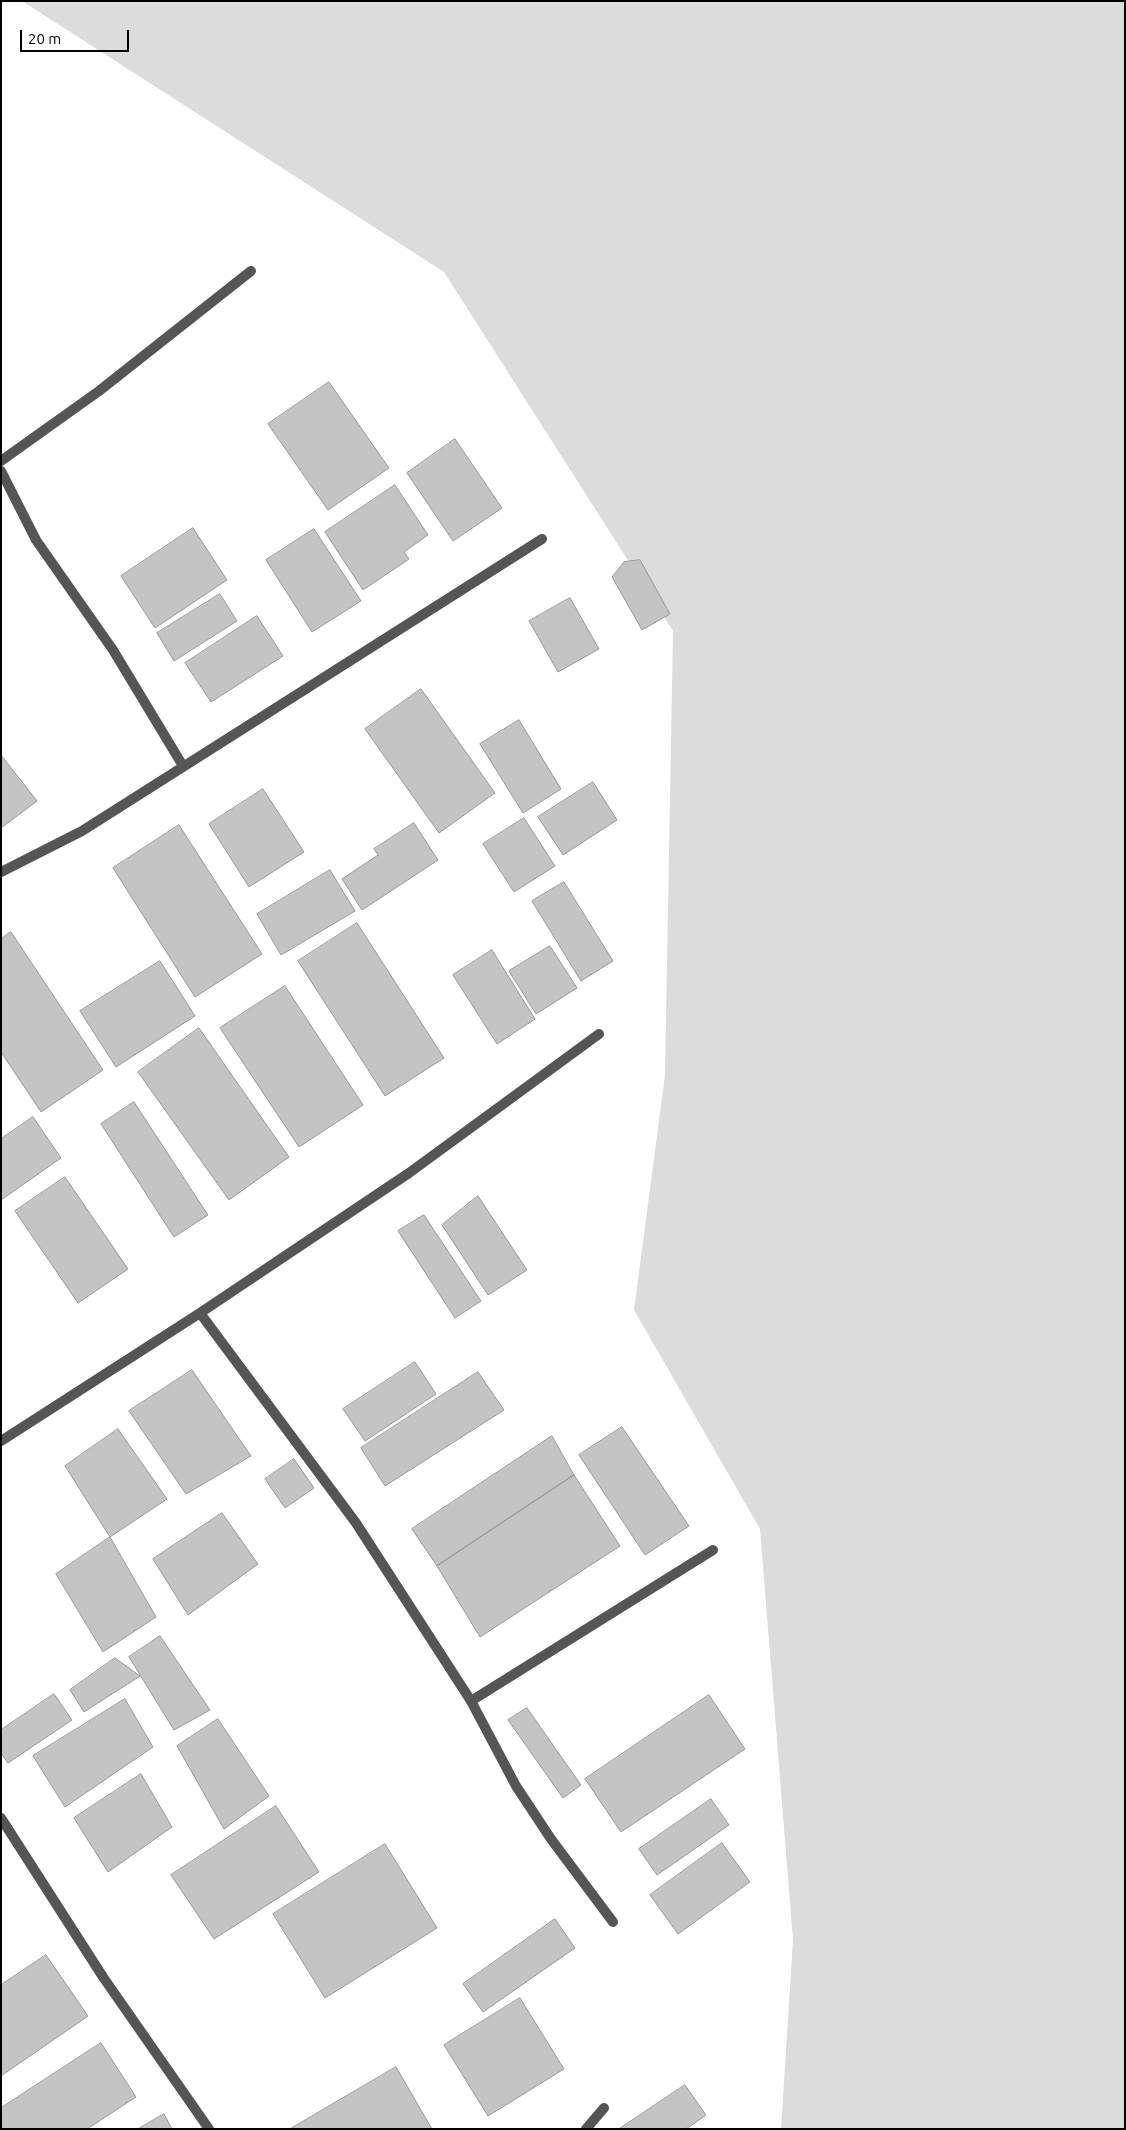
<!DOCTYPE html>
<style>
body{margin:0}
#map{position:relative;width:1126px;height:2130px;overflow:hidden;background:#fff;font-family:Ubuntu,sans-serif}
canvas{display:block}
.frame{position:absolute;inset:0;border:2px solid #000;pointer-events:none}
.scale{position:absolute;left:20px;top:30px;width:109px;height:22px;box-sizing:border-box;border:2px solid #000;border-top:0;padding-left:6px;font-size:15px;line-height:18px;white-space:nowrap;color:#000;-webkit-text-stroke:4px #fff;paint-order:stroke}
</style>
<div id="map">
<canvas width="1126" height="2130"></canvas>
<div class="frame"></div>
<div class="scale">20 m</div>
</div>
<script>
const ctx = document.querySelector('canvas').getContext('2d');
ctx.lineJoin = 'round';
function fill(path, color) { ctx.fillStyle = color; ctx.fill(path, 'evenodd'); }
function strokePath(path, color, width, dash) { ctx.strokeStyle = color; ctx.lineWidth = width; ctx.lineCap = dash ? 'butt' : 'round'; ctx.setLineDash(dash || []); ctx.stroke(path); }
fill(new Path2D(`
 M22,1H1125V2129H781L793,1940L760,1529L634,1310L665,1075L673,631L444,272Z`), '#dcdcdc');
const building = new Path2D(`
 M329,382L389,468L328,510L268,424Z
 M455,439L502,508L453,541L407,473Z
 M395,485L428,535L404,552L409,559L363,590L325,532Z
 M193,528L227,580L155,628L121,576Z
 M314,529L361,601L312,632L266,560Z
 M640,560L670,614L642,630L612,577L624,562Z
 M220,594L237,621L174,661L157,633Z
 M570,598L599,649L558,672L529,621Z
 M257,616L283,656L211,702L185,663Z
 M421,689L495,793L439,833L365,729Z
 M519,720L561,789L523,813L480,744Z
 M1,755L37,801L1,828Z
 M593,782L617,820L563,855L538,817Z
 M263,789L304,852L249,887L209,824Z
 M524,818L555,866L514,892L483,844Z
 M414,823L438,860L362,910L342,879L378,855L374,849Z
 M179,825L262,954L195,997L113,868Z
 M330,870L355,911L281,955L257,914Z
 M564,882L613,961L581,981L532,901Z
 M357,923L444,1058L385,1096L298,961Z
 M11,932L103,1070L41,1112L1,1052V939Z
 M550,946L577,988L536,1014L509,971Z
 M492,950L535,1019L497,1044L453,975Z
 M160,961L195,1016L116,1067L80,1011Z
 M285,986L363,1105L299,1147L220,1028Z
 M199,1028L289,1157L229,1200L138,1072Z
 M134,1102L208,1215L174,1237L101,1124Z
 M33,1117L61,1158L1,1200V1139Z
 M65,1177L128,1269L78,1303L15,1211Z
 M478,1196L527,1270L488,1295L442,1225Z
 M424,1215L481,1301L455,1318L398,1231Z
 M415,1362L436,1394L365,1441L343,1409Z
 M192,1370L251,1456L186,1494L129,1411Z
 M478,1372L504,1410L385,1486L361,1448Z
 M622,1427L689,1526L645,1555L579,1455Z
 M118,1429L167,1499L110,1537L65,1466Z
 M552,1436L574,1475L437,1566L412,1529Z
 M294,1459L314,1488L285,1508L265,1479Z
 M574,1475L620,1546L480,1637L437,1566Z
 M222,1513L258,1564L188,1615L153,1559Z
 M110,1537L156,1617L103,1652L56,1574Z
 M160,1636L210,1710L174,1730L129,1657Z
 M115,1658L140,1676L84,1712L70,1690Z
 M54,1694L72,1720L8,1763L1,1753V1730Z
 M709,1695L745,1749L621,1832L585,1779Z
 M125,1699L153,1747L65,1807L33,1756Z
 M527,1708L581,1785L563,1798L508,1720Z
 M218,1719L269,1796L224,1829L177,1746Z
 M141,1774L172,1827L108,1872L74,1818Z
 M711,1799L729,1825L657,1875L639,1849Z
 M276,1806L319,1872L214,1939L171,1875Z
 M722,1843L750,1882L678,1934L650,1895Z
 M385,1844L437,1928L325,1998L273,1914Z
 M555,1919L575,1948L483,2012L463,1984Z
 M46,1955L88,2016L1,2076V1985Z
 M520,1998L564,2069L488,2116L444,2045Z
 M101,2043L136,2097L87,2129H1V2108Z
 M396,2067L432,2129H290Z
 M685,2085L706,2115L686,2129H619Z
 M164,2114L172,2129H138Z`);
fill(building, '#c4c4c4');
strokePath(building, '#999', 1);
strokePath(new Path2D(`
 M471,1701L713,1550`), '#555', 10);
strokePath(new Path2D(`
 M1,461L99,391L251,271
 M1,471L36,540L113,650L183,766
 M1,872L82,831L542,539
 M200,1313L356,1523L471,1701L516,1786L551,1839L613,1922
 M1,1441L200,1313L409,1173L599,1034
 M1,1818L103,1977L209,2129
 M586,2129L604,2108`), '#555', 10);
</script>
